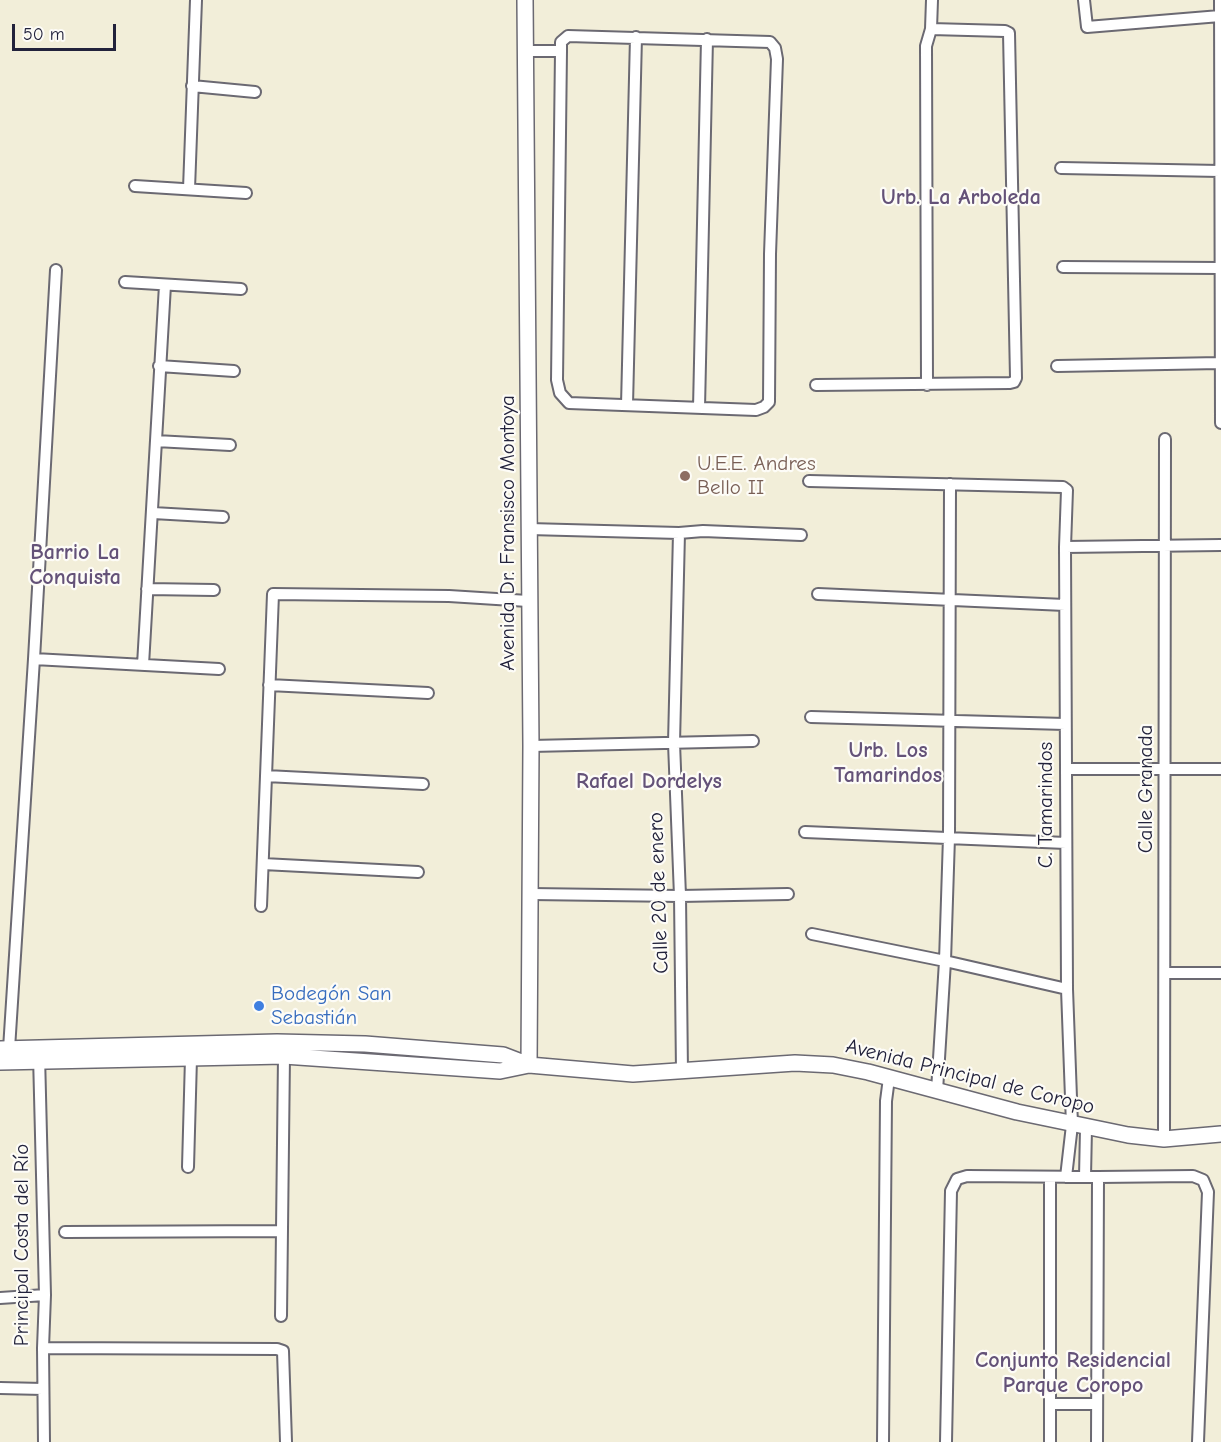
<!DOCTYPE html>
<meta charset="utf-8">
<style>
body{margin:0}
#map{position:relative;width:1221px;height:1442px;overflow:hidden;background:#f2eed9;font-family:"Comic Neue",sans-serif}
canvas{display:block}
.scale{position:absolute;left:12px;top:24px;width:104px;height:27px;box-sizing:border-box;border:3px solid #22223b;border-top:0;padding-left:8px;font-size:18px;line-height:21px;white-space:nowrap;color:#22223b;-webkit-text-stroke:4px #fdfcf7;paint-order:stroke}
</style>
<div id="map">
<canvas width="1221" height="1442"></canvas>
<div class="scale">50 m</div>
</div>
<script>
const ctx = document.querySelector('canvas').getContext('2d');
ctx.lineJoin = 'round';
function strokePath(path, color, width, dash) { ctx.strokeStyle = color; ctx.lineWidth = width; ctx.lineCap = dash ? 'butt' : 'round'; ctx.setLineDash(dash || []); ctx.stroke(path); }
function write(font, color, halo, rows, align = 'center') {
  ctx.font = font + ' "Comic Neue",sans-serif'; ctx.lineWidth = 4.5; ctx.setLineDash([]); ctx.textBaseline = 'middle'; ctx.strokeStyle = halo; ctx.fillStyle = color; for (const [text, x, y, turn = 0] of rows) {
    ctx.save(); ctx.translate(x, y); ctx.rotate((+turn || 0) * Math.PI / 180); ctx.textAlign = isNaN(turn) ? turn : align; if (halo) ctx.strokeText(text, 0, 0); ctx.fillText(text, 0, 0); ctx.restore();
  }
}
const street = new Path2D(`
 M1084,0L1087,27L1220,16
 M1220,0L1221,423
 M568,36L770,42L775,48L777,59L770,254L769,402L764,407L756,410L569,403L560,393L557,380L561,51V42Z
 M527,51H561
 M192,86L255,92
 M1061,168L1220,171
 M135,186L246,193
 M189,189L196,0
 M1063,267L1220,268
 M125,282L241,289
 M159,366L234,371
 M1057,366L1220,363
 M816,385L1010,383L1014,382L1016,378L1009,33L1005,31L931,29
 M927,385L926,46L931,29L932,0
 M627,405L636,37
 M699,408L707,39
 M156,441L230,445
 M809,481L1063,487L1067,490L1065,547L1067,989L1072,1125L1066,1177
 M153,513L223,517
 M529,529L679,533L703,531L801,535
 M679,533L674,743L680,896L682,1072
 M1065,547L1221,545
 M147,589L214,590
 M818,594L1065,605
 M34,659L219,669
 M143,665L165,285
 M269,685L428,693
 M811,717L1065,724
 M531,746L753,741
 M1066,769H1221
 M266,776L423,784
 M805,832L1066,843
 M263,864L418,872
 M531,894L680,896L788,894
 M261,906L273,594L449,596L528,601
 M812,934L945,961L1067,989
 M1165,973H1221
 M9,1049L34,659L56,270
 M39,1055L45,1295L43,1348L44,1442
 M937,1091L945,961L949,837L950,484
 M1164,1139L1165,439
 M188,1167L191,1058
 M1085,1177L1086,1128
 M65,1232L281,1231
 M0,1298L45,1295
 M281,1316L284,1056
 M43,1348L277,1349L283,1351L286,1442
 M0,1388L43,1389
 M1050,1404H1097
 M883,1442L886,1101L889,1078
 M946,1442L951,1191L957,1179L967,1176L1098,1177L1193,1176L1203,1180L1208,1192L1198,1442
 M1050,1442V1177
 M1097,1442L1098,1177`);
const secondary = new Path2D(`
 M525,0L531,746L529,1065
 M0,1049L277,1042L365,1044L503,1055L529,1065
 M0,1062L284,1056L500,1071L529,1065L633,1074L795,1063L833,1065L868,1072L1017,1112L1128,1135L1164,1139L1221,1134`);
strokePath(street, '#6b6972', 14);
strokePath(secondary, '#6b6972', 18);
strokePath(street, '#fff', 10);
strokePath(secondary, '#fff', 15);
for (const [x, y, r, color] of [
 [685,476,6,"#8d6e63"],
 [259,1006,6,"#3f7fe0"]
]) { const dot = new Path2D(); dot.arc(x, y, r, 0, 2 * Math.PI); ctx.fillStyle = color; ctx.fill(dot); strokePath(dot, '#fdfcf7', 2); }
write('21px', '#785e54', '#fdfcf7', [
 ["U.E.E. Andres",697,464],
 ["Bello II",697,488]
], 'left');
write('21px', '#22223b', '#fdfcf7', [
 ["Avenida Dr. Fransisco Montoya",508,533,-90],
 ["Calle Granada",1146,789,-90],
 ["C. Tamarindos",1046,805,-90],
 ["Calle 20 de enero",659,893,-92],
 ["Avenida Principal de Coropo",970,1077,14],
 ["Principal Costa del Río",22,1245,-90]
]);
write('21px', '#366cbe', '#fdfcf7', [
 ["Bodegón San",271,994],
 ["Sebastián",271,1018]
], 'left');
write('bold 22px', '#645278', '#fdfcf7', [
 ["Urb. La Arboleda",961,198],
 ["Barrio La",75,553],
 ["Conquista",75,578],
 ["Urb. Los",888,751],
 ["Tamarindos",888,776],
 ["Rafael Dordelys",649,782],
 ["Conjunto Residencial",1073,1361],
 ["Parque Coropo",1073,1386]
]);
</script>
